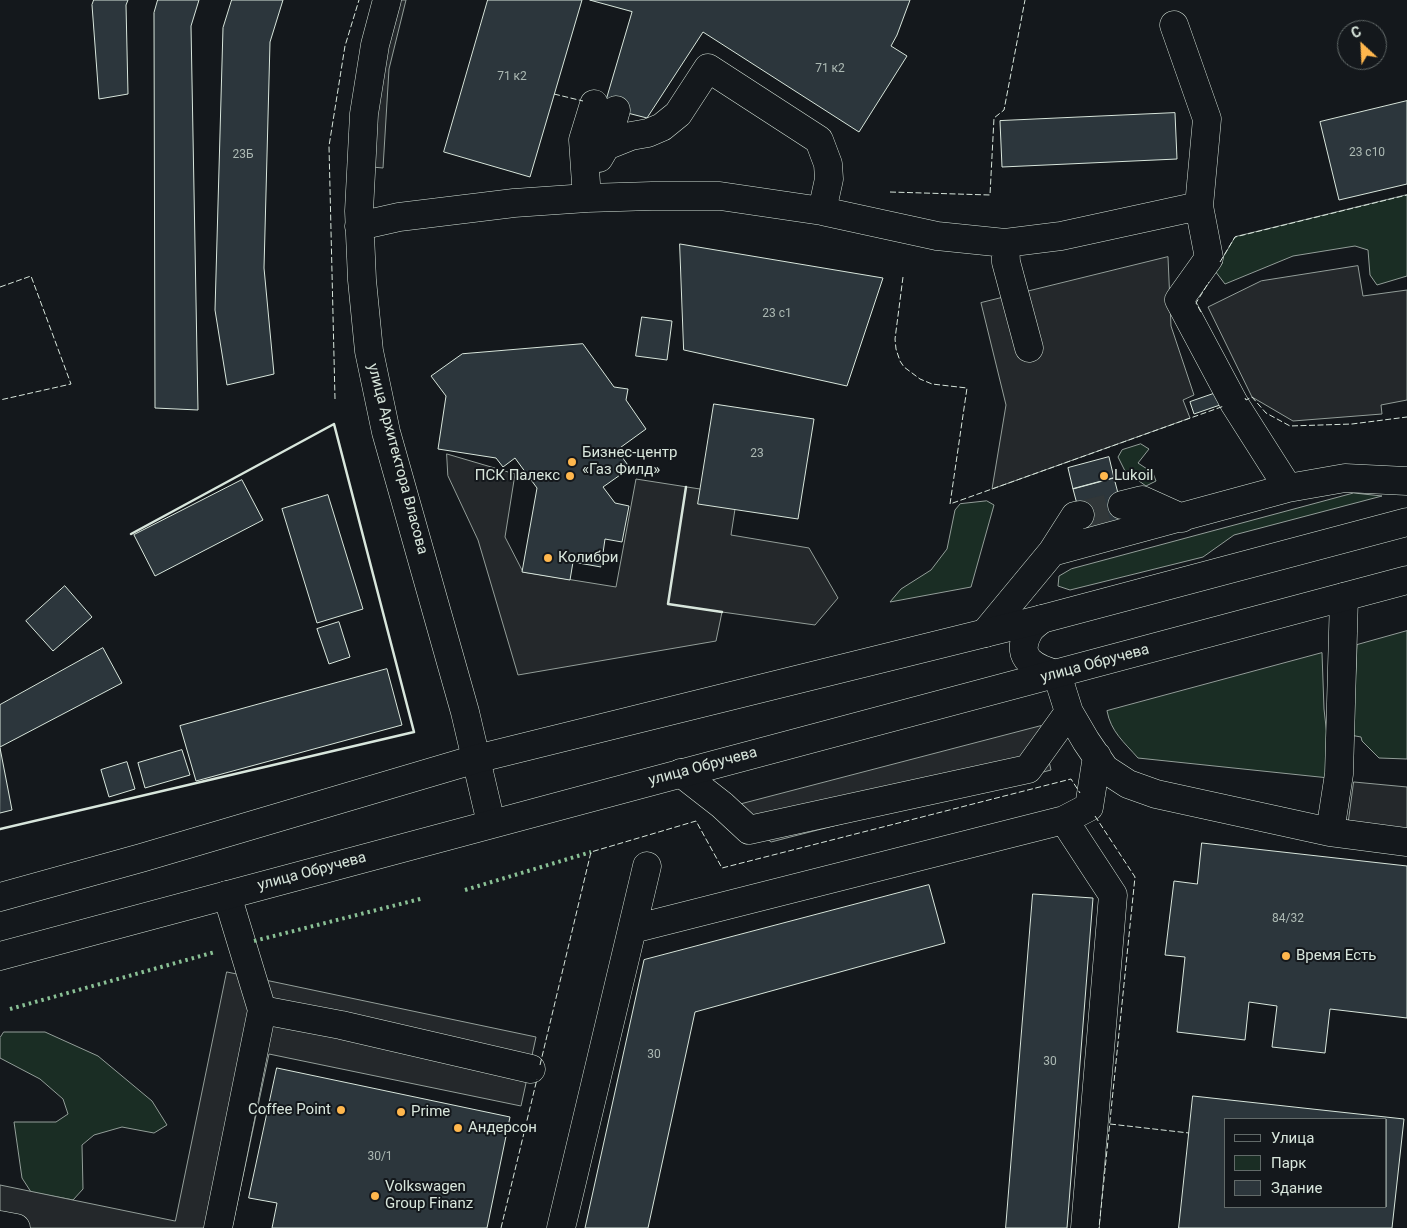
<!DOCTYPE html>
<meta charset="utf-8">
<style>
body{margin:0}
#map{position:relative;width:1407px;height:1228px;overflow:hidden;background:#14181c;font-family:Roboto,sans-serif}
canvas{display:block}
.legend{position:absolute;left:1224px;top:1118px;width:162px;height:90px;box-sizing:border-box;background:#14181c;border:1px solid #626a69;margin:0;padding:6px 9px;list-style:none;font-size:15px;color:#d8e6dc}
.legend li{display:flex;align-items:center;gap:10px;height:25px}
.legend b{width:25px;border:1px solid #626a69}
.north{position:absolute;left:1337px;top:20px;width:50px;height:50px;box-sizing:border-box;background:#14181c;border:1px solid #626a69;border-radius:50%;rotate:335deg;font-size:14px;font-weight:700;line-height:20px;text-align:center;color:#d8e6dc}
.north::after{content:'';display:block;margin:auto;width:18px;height:22px;background:#ffb74d;clip-path:polygon(50% 0,100% 100%,50% 72%,0 100%)}
</style>
<div id="map">
<canvas width="1407" height="1228"></canvas>
<ul class="legend">
<li><b style="height:6px;background:#14181c"></b>Улица</li>
<li><b style="height:14px;background:#1a2d24"></b>Парк</li>
<li><b style="height:14px;background:#2c363c"></b>Здание</li>
</ul>
<div class="north">С</div>
</div>
<script>
const ctx = document.querySelector('canvas').getContext('2d');
ctx.lineJoin = 'round';
function fill(path, color) { ctx.fillStyle = color; ctx.fill(path, 'evenodd'); }
function strokePath(path, color, width, dash) { ctx.strokeStyle = color; ctx.lineWidth = width; ctx.lineCap = dash ? 'butt' : 'round'; ctx.setLineDash(dash || []); ctx.stroke(path); }
function write(font, color, halo, rows, align = 'center') {
  ctx.font = font + ' Roboto,sans-serif'; ctx.lineWidth = 4; ctx.setLineDash([]); ctx.textBaseline = 'middle'; ctx.strokeStyle = halo; ctx.fillStyle = color; for (const [text, x, y, turn = 0] of rows) {
    ctx.save(); ctx.translate(x, y); ctx.rotate((+turn || 0) * Math.PI / 180); ctx.textAlign = isNaN(turn) ? turn : align; if (halo) ctx.strokeText(text, 0, 0); ctx.fillText(text, 0, 0); ctx.restore();
  }
}
const green = new Path2D(`
 M1407,195V276L1377,285L1370,275L1368,250L1355,246L1293,256L1225,284L1215,271L1235,237Z
 M1141,444L1149,449L1138,463L1153,473L1156,481L1146,486L1125,471L1118,457L1122,450Z
 M1354,493L1382,496L1234,535L1203,557L1070,590L1058,586L1059,576L1071,569Z
 M987,501L994,505L971,587L890,602L901,589L931,570L947,549L955,510L960,504Z
 M1407,631V759L1379,758L1362,741L1361,737L1350,735L1354,707L1357,645Z
 M1322,653L1324,709L1331,771L1329,778L1138,758C1124,742 1111,732 1107,711Z
 M4,1032H45L98,1056L152,1101L167,1125L154,1133L122,1127L94,1135L82,1145L83,1189L73,1200L31,1192L22,1178L14,1122H56L68,1114L63,1099L40,1079L0,1058V1038Z`);
fill(green, '#1a2d24');
strokePath(green, '#939e99', 1);
const parking = new Path2D(`
 M395,0H406L389,69L383,168L372,167L378,69Z
 M1168,257L1171,326L1194,395L1183,400L1190,418L992,489L1006,405L981,303Z
 M1358,266L1363,296L1407,290V400L1381,405L1382,414L1293,421L1252,397L1208,307L1261,281Z
 M447,454L515,474L505,537L523,572L616,587L636,479L700,489L735,509L731,535L809,548L838,598L815,625L722,612L716,641L518,675L478,540L448,476Z
 M1041,726L1051,770L771,842L730,807Z
 M1354,782L1407,787V842L1347,834Z
 M227,972L536,1037L521,1106L269,1054L232,1228H0V1185L175,1221Z`);
fill(parking, '#24282b');
strokePath(parking, '#939e99', 1);
const building = new Path2D(`
 M94,0H128L126,5L128,94L99,99L92,5Z
 M158,0H199L191,26L198,410L155,408L154,13Z
 M232,0H283L270,42L264,268L274,374L227,385L215,310L223,28Z
 M488,0H582L530,177L444,152Z
 M590,0H910L897,35L891,46L907,56L859,132L703,32L647,118L604,107L632,12Z
 M1407,101V184L1339,200L1320,122Z
 M1175,113L1177,159L1002,167L1000,121Z
 M680,244L883,278L847,386L684,350Z
 M642,317L672,321L667,360L636,356Z
 M583,344L614,387L628,389L626,400L646,429L617,450L630,468L603,487L615,503L629,506L622,542L605,539L601,567L573,562L570,580L522,572L537,488L515,458L503,467L496,458L438,449L446,396L431,376L462,354Z
 M1216,393L1220,405L1194,414L1190,402Z
 M714,404L814,419L798,519L698,504Z
 M1109,457L1114,478L1073,489L1068,468Z
 M1114,478L1127,527L1086,538L1073,489Z
 M242,480L263,520L155,576L134,535Z
 M328,495L363,609L317,623L282,509Z
 M65,586L92,617L53,651L26,621Z
 M339,622L350,657L329,664L317,629Z
 M103,648L122,683L0,747V705Z
 M387,669L402,725L196,781L180,726Z
 M0,748L12,810L0,813Z
 M182,750L190,775L145,788L138,763Z
 M127,762L135,789L109,797L101,770Z
 M1202,843L1407,866V1018L1330,1009L1325,1053L1272,1047L1277,1006L1249,1002L1245,1040L1177,1032L1185,957L1165,955L1174,881L1197,884Z
 M929,885L945,943L695,1012L648,1228H585L644,960Z
 M1033,894L1093,898L1067,1228H1006Z
 M277,1068L510,1117L487,1228H272L277,1203L249,1198Z
 M1193,1096L1404,1119L1392,1228H1179ZM1226,1119H1386V1207H1226Z`);
fill(building, '#2c363c');
strokePath(building, '#d8e6dc', 1);
strokePath(new Path2D(`
 M1080,515L1122,505`), '#313739', 28, [28, 14]);
const minor = new Path2D(`
 M387,0L375,45L364,114L359,211L362,280L369,351L386,432L465,712L491,823
 M1174,25L1207,119L1199,206L1209,258L1179,300L1234,403L1288,488
 M606,146L631,136L648,133L662,127L678,114L708,68L819,140L828,164L829,179L822,211
 M599,158L606,146L616,110
 M587,198L583,140L594,104
 M359,226L399,217L514,203L587,198L652,196H720L822,211L937,236L1005,243L1061,236L1199,206
 M1005,243L1006,262L1029,348
 M1122,505L1142,500L1182,518
 M1052,552L1075,516L1080,515
 M1042,619C1037,623 1030,628 1028,633C1014,659 1037,669 1057,674L1069,712L1086,741L1105,769L1128,784L1156,794L1330,832L1407,842
 M985,633L1052,552L1288,488L1345,478L1407,481
 M681,773L722,805L749,830L1028,769L1069,712
 M1330,832L1339,774L1344,597
 M633,929L1064,820
 M262,1010L341,1025L531,1069
 M0,1225L16,1228
 M218,1228L262,1010L227,895
 M561,1228L647,866
 M1085,1228L1113,895L1064,820L1089,807L1097,756`);
const major = new Path2D(`
 M0,897L141,858L476,759L1042,619L1407,522
 M0,956C468,828 939,707 1407,580`);
strokePath(minor, '#d8e6dc', 29);
strokePath(major, '#d8e6dc', 29);
strokePath(minor, '#14181c', 28);
strokePath(major, '#14181c', 28);
strokePath(new Path2D(`
 M465,890L591,852
 M254,941L424,898
 M10,1009L215,952`), '#8ac095', 4, [2.5, 4]);
strokePath(new Path2D(`
 M554,94L583,101
 M890,192L990,195L994,118L1004,110L1025,0
 M1220,262L1235,237L1407,195
 M903,277L895,339L896,349L900,361L904,367L920,379L932,384L967,388L950,504L1224,406
 M0,287L31,276L71,384L0,400
 M1201,312L1196,303L1209,282
 M1245,398L1246,400L1252,397L1266,413L1290,426L1352,424L1407,417
 M335,399L329,146L345,46L359,0
 M1095,816L1135,877L1099,1228
 M540,1065L591,852L696,821L722,868L1071,779L1080,793
 M1110,1124L1189,1133
 M501,1228L537,1079`), '#d8e6dc', 1, [6, 2.5]);
strokePath(new Path2D(`
 M686,487L668,604L722,612
 M0,829L414,732L334,424L131,534`), '#d8e6dc', 2.5);
for (const [x, y, r, color] of [
 [572,462,5,"#ffb74d"],
 [570,476,5,"#ffb74d"],
 [1104,476,5,"#ffb74d"],
 [548,558,5,"#ffb74d"],
 [1286,956,5,"#ffb74d"],
 [341,1110,5,"#ffb74d"],
 [401,1112,5,"#ffb74d"],
 [458,1128,5,"#ffb74d"],
 [375,1196,5,"#ffb74d"]
]) { const dot = new Path2D(); dot.arc(x, y, r, 0, 2 * Math.PI); ctx.fillStyle = color; ctx.fill(dot); strokePath(dot, '#14181c', 2); }
write('12px', '#adbab4', null, [
 ["71 к2",830,69],
 ["71 к2",512,77],
 ["23 с10",1367,153],
 ["23Б",243,155],
 ["23 с1",777,314],
 ["23",757,454],
 ["84/32",1288,919],
 ["30",654,1055],
 ["30",1050,1062],
 ["30/1",380,1157]
]);
write('15px', '#d8e6dc', '#14181c', [
 ["Бизнес-центр",582,453],
 ["«Газ Филд»",582,470],
 ["ПСК Палекс",560,476,"right"],
 ["Lukoil",1114,476],
 ["Колибри",558,558],
 ["Время Есть",1296,956],
 ["Coffee Point",331,1110,"right"],
 ["Prime",411,1112],
 ["Андерсон",468,1128],
 ["Volkswagen",385,1187],
 ["Group Finanz",385,1204]
], 'left');
write('15px', '#d8e6dc', '#14181c', [
 ["улица Архитектора Власова",397,459,75],
 ["улица Обручева",1095,664,-15],
 ["улица Обручева",703,767,-15],
 ["улица Обручева",312,872,-15]
]);
</script>
